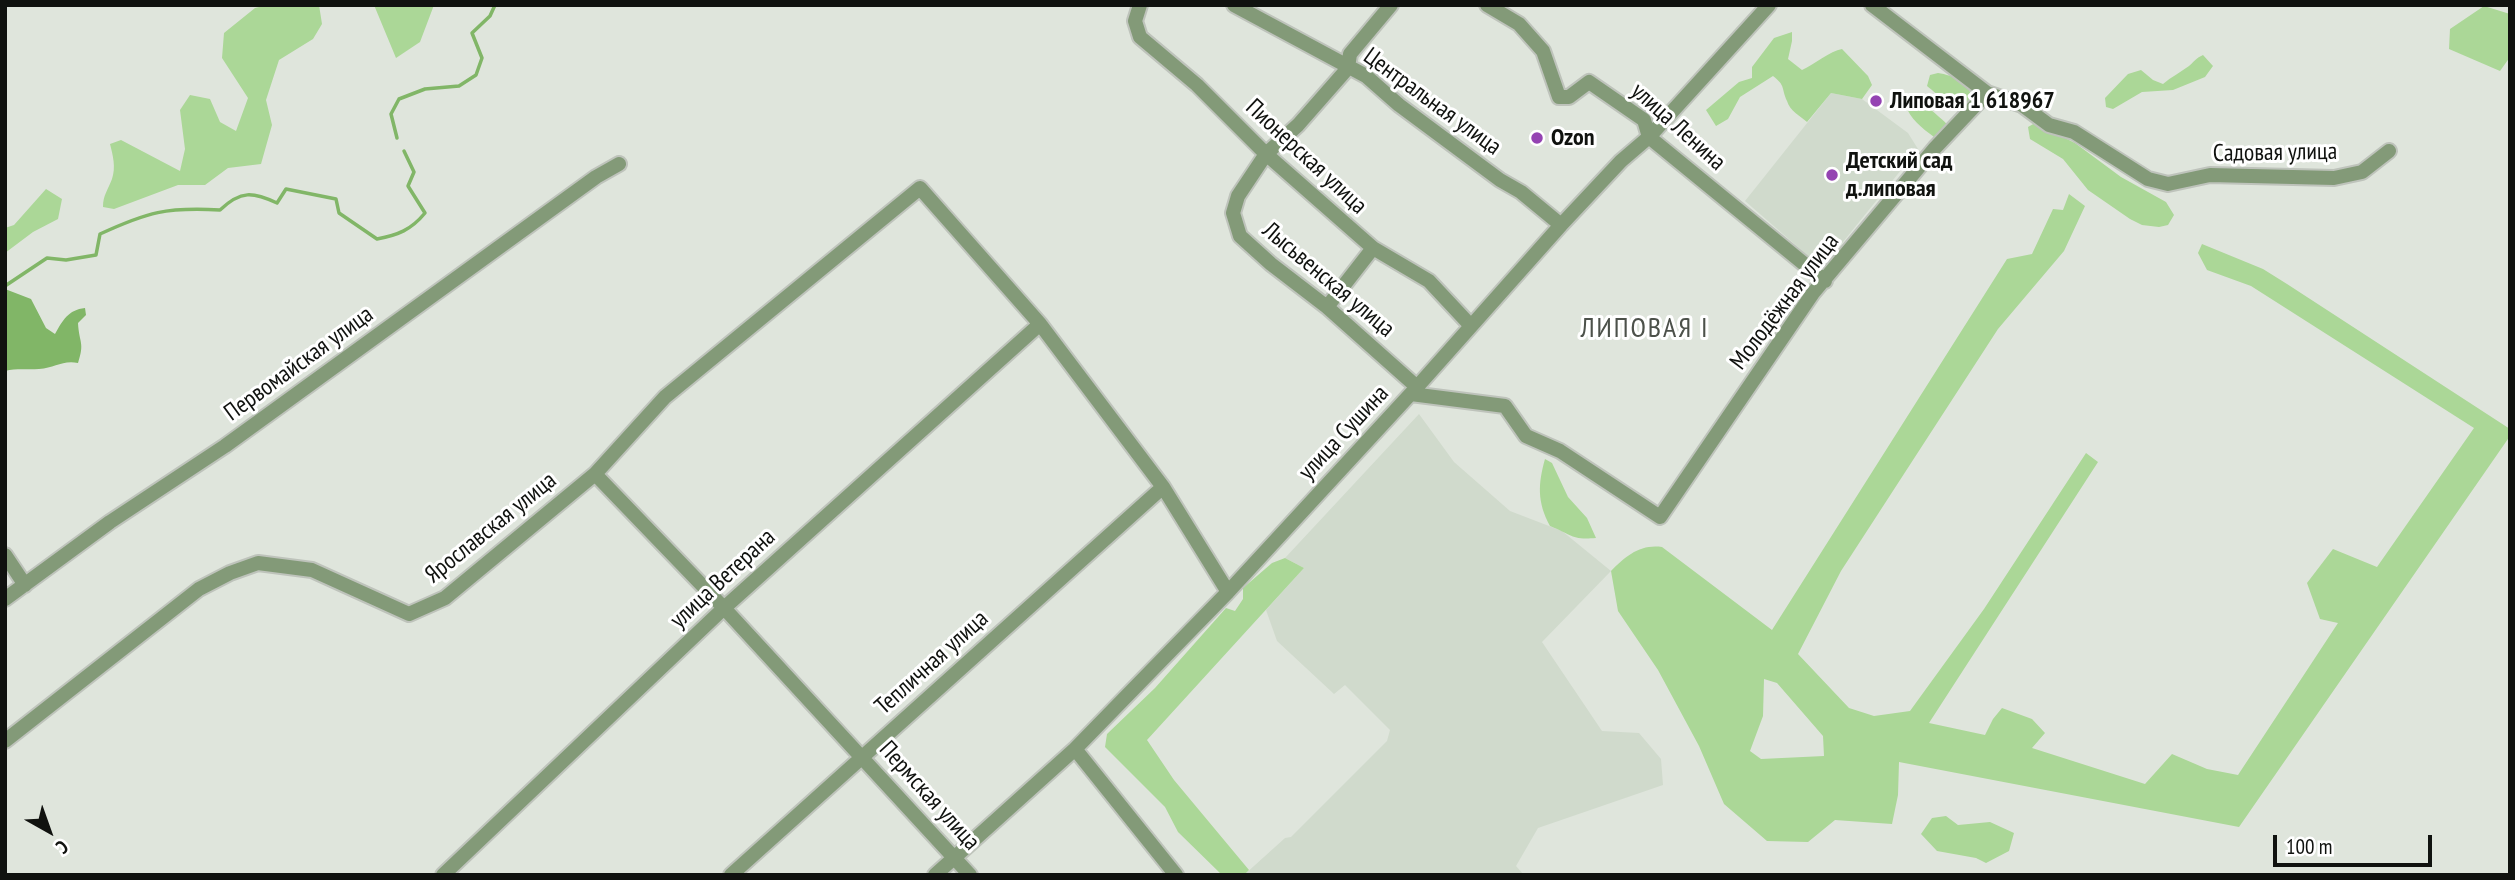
<!DOCTYPE html>
<meta charset="utf-8">
<style>
body{margin:0}
#map{position:relative;width:2515px;height:880px;overflow:hidden;background:#dfe5dc;font-family:"PT Sans Narrow",sans-serif}
canvas{display:block}
.frame{position:absolute;inset:0;border:7px solid #10120f;pointer-events:none}
.north{position:absolute;left:14px;top:796px;width:70px;height:70px;-webkit-text-stroke:5px #fff;paint-order:stroke;rotate:140deg;font-size:19px;font-weight:700;line-height:28px;text-align:center;color:#10120f}
.north::after{content:'';display:block;margin:auto;width:24px;height:32px;background:#10120f;clip-path:polygon(50% 0,100% 100%,50% 72%,0 100%)}
.scale{position:absolute;left:2273px;top:835px;width:159px;height:32px;box-sizing:border-box;border:4px solid #10120f;border-top:0;padding-left:9px;font-size:21px;line-height:24px;white-space:nowrap;color:#10120f;-webkit-text-stroke:5px #fff;paint-order:stroke}
</style>
<div id="map">
<canvas width="2515" height="880"></canvas>
<div class="frame"></div>
<div class="north">С</div>
<div class="scale">100 m</div>
</div>
<script>
const ctx = document.querySelector('canvas').getContext('2d');
ctx.lineJoin = 'round';
function fill(path, color) { ctx.fillStyle = color; ctx.fill(path, 'evenodd'); }
function strokePath(path, color, width, dash) { ctx.strokeStyle = color; ctx.lineWidth = width; ctx.lineCap = dash ? 'butt' : 'round'; ctx.setLineDash(dash || []); ctx.stroke(path); }
function write(font, color, halo, rows, align = 'center') {
  ctx.font = font + ' "PT Sans Narrow",sans-serif'; ctx.lineWidth = 6; ctx.setLineDash([]); ctx.textBaseline = 'middle'; ctx.strokeStyle = halo; ctx.fillStyle = color; for (const [text, x, y, turn = 0] of rows) {
    ctx.save(); ctx.translate(x, y); ctx.rotate((+turn || 0) * Math.PI / 180); ctx.textAlign = isNaN(turn) ? turn : align; if (halo) ctx.strokeText(text, 0, 0); ctx.fillText(text, 0, 0); ctx.restore();
  }
}
fill(new Path2D(`
 M1831,93L1862,99L1908,133L1918,149L1822,268L1745,201Z
 M1419,414L1454,462L1510,511L1562,531L1611,571L1542,642L1602,731L1639,733L1661,759L1663,785L1538,828L1516,866L1524,875H1244L1285,838L1291,837L1387,741L1390,730L1345,685L1334,694L1277,641L1266,610L1304,568L1285,558Z`), '#d0dacc');
fill(new Path2D(`
 M267,5H319L322,24L313,39L279,60L266,100L272,125L261,164L228,168L205,185H178L114,209L103,207C103,195 108,190 112,179C116,167 113,156 110,144L121,140L180,171L185,149L180,110L190,95L210,99L220,122L236,131L248,98L222,58L224,33L255,8Z
 M374,5H434L420,42L396,58Z
 M2484,6L2510,14V57L2500,71L2449,49L2450,29Z
 M1792,32V41L1788,59L1802,70C1815,64 1830,51 1842,49L1868,76L1872,85L1862,99L1831,93L1807,122C1800,116 1790,111 1787,101C1781,88 1786,86 1773,76L1740,97L1728,119L1716,126L1706,110L1739,82L1752,78V67L1774,38Z
 M2203,55L2213,66L2205,77L2173,90L2142,92L2113,109L2106,107L2105,98L2128,74L2141,70L2153,80L2163,84C2171,77 2181,72 2189,66C2195,61 2196,58 2203,55Z
 M1938,73C1953,75 1973,84 1972,102L1965,108C1948,107 1940,96 1927,86L1930,75Z
 M1909,96C1918,98 1940,117 1948,125L1940,136L1934,137C1922,128 1910,119 1905,104Z
 M2035,123L2075,143L2121,177L2166,202L2174,215L2168,225L2159,227L2142,225L2130,219L2088,190L2063,159L2030,139L2028,127Z
 M46,189L62,199L58,219L33,232L5,253V228L14,225Z
 M2069,194L2085,206L2064,251L1998,329L1841,571L1798,654L1849,708L1874,716L1910,711L1984,609L2086,453L2098,462L1929,723L1985,735L1993,719L2002,708L2032,719L2045,733L2032,748L2145,784L2172,754L2207,769L2238,775L2338,623L2320,619L2307,583L2333,549L2377,567L2474,428L2251,286L2207,270L2198,253L2202,244L2263,269L2287,284L2510,429V436L2239,827L1899,762L1898,795L1892,824L1835,820L1808,842L1767,841L1724,804L1699,746L1658,670L1618,611L1611,571C1626,556 1640,544 1662,547L1772,630L2007,259L2032,254L2053,209L2063,210ZM1764,679L1777,683L1823,736L1824,756L1761,759L1750,751L1763,716Z
 M1545,459L1552,463L1568,497L1587,518L1596,538C1570,540 1573,535 1550,526C1537,502 1538,484 1545,459Z
 M1285,558L1304,568L1147,740L1174,780L1249,870L1244,875H1222L1178,832L1165,807L1105,747L1107,734L1155,688L1226,608L1235,611L1243,599V588L1272,563Z
 M1946,816L1958,825L1990,822L2014,833L2009,851L1986,863L1976,858L1937,851L1921,834L1932,818Z`), '#abd797');
fill(new Path2D(`
 M5,289L31,299L46,328L55,334C63,320 68,310 85,308L86,315L78,323C79,343 85,342 78,363C62,360 55,368 39,369C27,370 17,368 5,371Z`), '#81b667');
strokePath(new Path2D(`
 M397,138L391,114L399,99L425,89L459,86L476,75L482,58L472,33L490,16L495,5
 M5,286L47,258L66,260L96,255L100,234C148,212 166,207 220,210C241,190 253,192 277,203L286,189L336,199L339,213L377,239C398,235 411,230 425,213L408,186L414,172L404,151`), '#81b667', 3.5);
const minor = new Path2D(`
 M1140,5L1135,21L1140,37L1197,85L1266,154L1373,248L1429,281L1471,326
 M1234,5L1366,76L1399,105L1500,180L1521,192L1561,225
 M1391,5L1350,54L1348,68L1298,125L1266,154L1238,196L1233,213L1240,236L1271,264L1327,307L1417,387
 M1487,5L1519,24L1543,51L1559,97H1569L1589,82L1644,120L1649,137L1825,281
 M1872,5L1987,93L2022,105L2049,125L2074,132L2148,179L2168,184L2210,175L2334,178L2362,172L2389,151
 M1327,307L1373,248
 M1411,394L1505,406L1526,436L1560,451L1660,517L1813,293L1935,148L1987,93
 M595,474L724,608L970,875
 M5,555L25,585
 M5,599L110,522L225,446L596,177L619,164
 M5,741L199,589L230,573L258,563L312,570L409,614L445,598L595,474L665,397L920,188L1040,324L1163,487L1228,592
 M1075,749L1176,875
 M443,875L724,608L1040,324
 M731,875L1163,487
 M935,875L1075,749L1228,592L1417,387L1561,225L1621,161L1649,137L1769,5`);
strokePath(minor, '#bec3bb', 18);
strokePath(minor, '#839a78', 14);
for (const [x, y, r, color] of [
 [1876,101,7,"#9443b2"],
 [1537,138,7,"#9443b2"],
 [1832,175,7,"#9443b2"]
]) { const dot = new Path2D(); dot.arc(x, y, r, 0, 2 * Math.PI); ctx.fillStyle = color; ctx.fill(dot); strokePath(dot, '#fff', 2.5); }
write('bold 24px', '#10120f', '#fff', [
 ["Липовая 1 618967",1890,101],
 ["Ozon",1551,138],
 ["Детский сад",1846,161],
 ["д.липовая",1846,189]
], 'left');
write('24px', '#10120f', '#fff', [
 ["Центральная улица",1432,102,36],
 ["улица Ленина",1678,127,42],
 ["Садовая улица",2275,153,-1],
 ["Пионерская улица",1306,157,43],
 ["Лысьвенская улица",1328,280,40],
 ["Молодёжная улица",1785,302,-53],
 ["Первомайская улица",299,364,-36],
 ["улица Сушина",1344,433,-47],
 ["Ярославская улица",491,528,-39],
 ["улица Ветерана",723,579,-43],
 ["Тепличная улица",932,663,-42],
 ["Пермская улица",929,796,48]
]);
ctx.letterSpacing = '2px';
write('28px', '#4c514a', '#fff', [
 ["ЛИПОВАЯ I",1645,329]
]);
ctx.letterSpacing = '0px';
</script>
